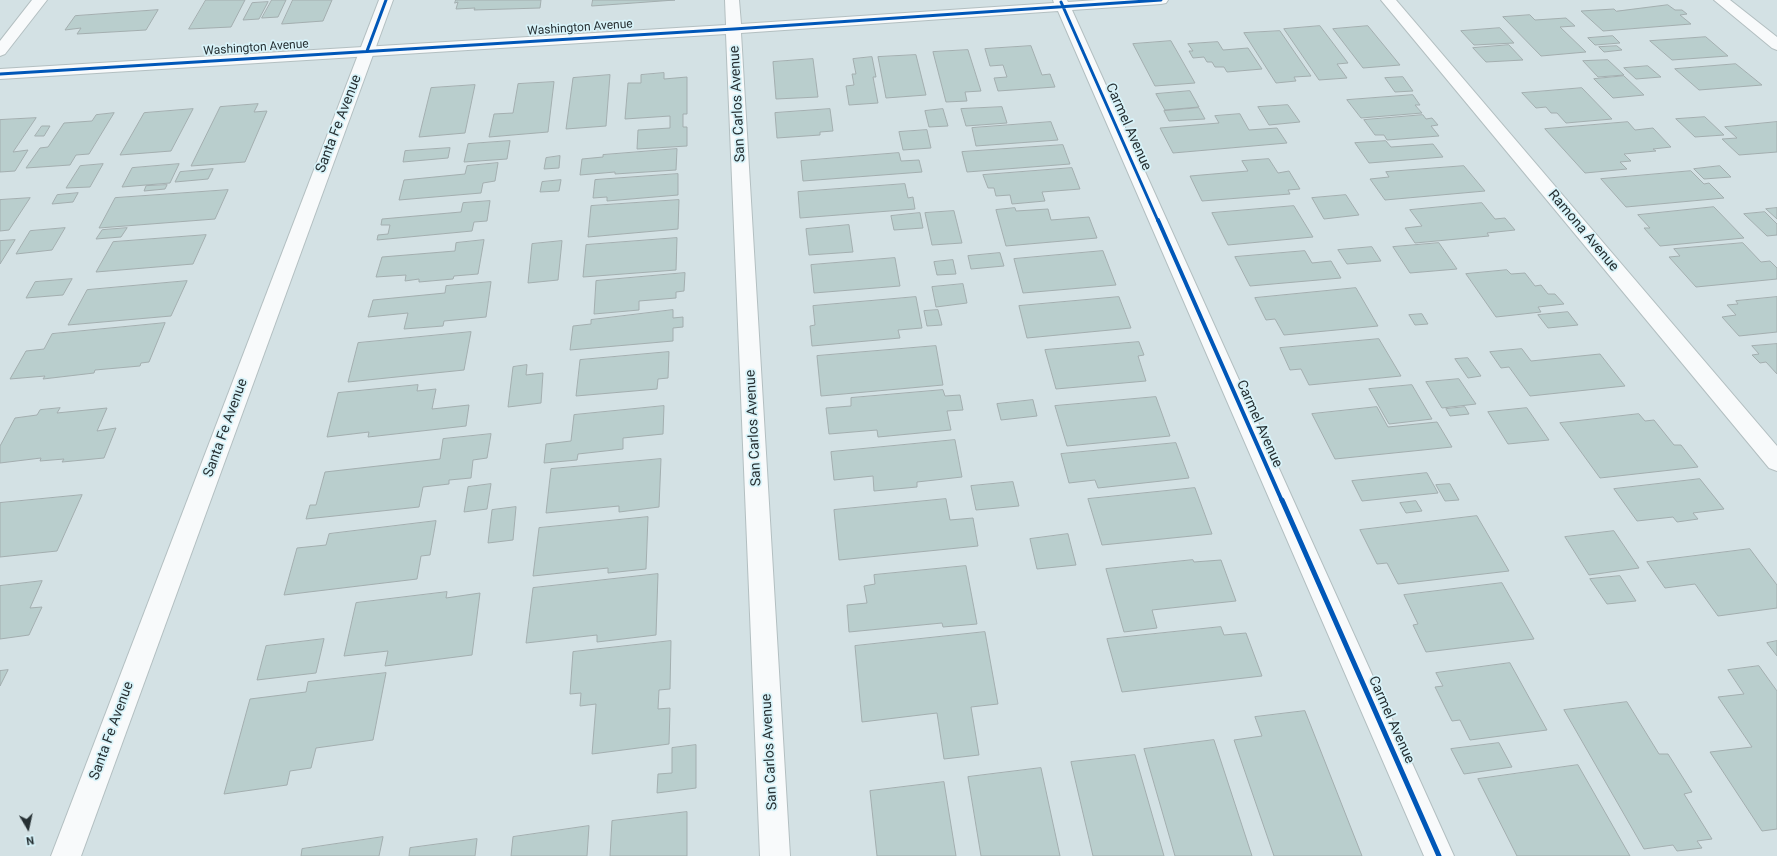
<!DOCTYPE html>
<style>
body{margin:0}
#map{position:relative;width:1777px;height:856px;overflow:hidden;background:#d3e1e4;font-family:Roboto,sans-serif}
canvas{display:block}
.north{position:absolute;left:8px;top:808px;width:40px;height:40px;-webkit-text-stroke:3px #d8f3f9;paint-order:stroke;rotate:171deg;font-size:11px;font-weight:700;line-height:16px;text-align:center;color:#263033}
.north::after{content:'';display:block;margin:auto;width:14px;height:18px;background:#263033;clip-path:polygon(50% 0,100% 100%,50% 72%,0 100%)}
</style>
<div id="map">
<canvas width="1777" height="856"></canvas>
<div class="north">N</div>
</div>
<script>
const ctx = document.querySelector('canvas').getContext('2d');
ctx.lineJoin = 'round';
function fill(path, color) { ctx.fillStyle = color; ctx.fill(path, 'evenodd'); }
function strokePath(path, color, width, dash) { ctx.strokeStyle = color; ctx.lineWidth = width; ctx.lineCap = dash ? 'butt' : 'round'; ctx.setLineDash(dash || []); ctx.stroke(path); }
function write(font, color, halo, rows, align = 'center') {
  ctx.font = font + ' Roboto,sans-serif'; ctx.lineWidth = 3.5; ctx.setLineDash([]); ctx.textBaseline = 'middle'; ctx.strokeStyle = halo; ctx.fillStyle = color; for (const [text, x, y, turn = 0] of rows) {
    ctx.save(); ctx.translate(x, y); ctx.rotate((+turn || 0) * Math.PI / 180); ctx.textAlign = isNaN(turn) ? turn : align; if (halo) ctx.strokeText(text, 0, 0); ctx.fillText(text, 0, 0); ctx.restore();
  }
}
const building = new Path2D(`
 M206,0H245L231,27L189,29Z
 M272,0H286L278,17L262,18Z
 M293,0H332L323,21L282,24Z
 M456,0H541L540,8L474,10L475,8L456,9L458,2L455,3Z
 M593,0H675L592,6Z
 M268,2L259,19L243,20L252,3Z
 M1668,5L1675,10H1682L1687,14L1680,15L1691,24L1603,31L1581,11L1614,9L1616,11Z
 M158,10L146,30L77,34L81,28L65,30L75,16Z
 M1530,15L1535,20L1566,18L1575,26L1560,27L1586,52L1541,56L1503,17Z
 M1320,26L1348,63L1337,64L1347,78L1319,80L1284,29Z
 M1368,26L1400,65L1363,68L1333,29Z
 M1500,28L1514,43L1474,45L1461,31Z
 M1280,31L1311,76L1294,77L1296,81L1276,83L1244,33Z
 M1613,36L1620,43L1595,45L1588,38Z
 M1706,37L1728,56L1672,60L1650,41Z
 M1171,41L1195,83L1155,86L1133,44Z
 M1218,42L1223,50L1248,48L1262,69L1227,72L1224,67H1215L1212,62H1207L1204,57L1193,58L1189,51H1193L1188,44Z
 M1509,45L1523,60L1486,62L1473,48Z
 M1031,46L1042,75L1050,74L1055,87L998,91L994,78L1007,77L1003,65L990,66L985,49Z
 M1617,46L1622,50L1604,52L1599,47Z
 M968,50L981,91L965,92L967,101L946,102L933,52Z
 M916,55L926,95L886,98L878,57Z
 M872,57L876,77H873L878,103L849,105L846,86L854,85L852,74H856L853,59Z
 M813,59L818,97L776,99L773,62Z
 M1608,60L1624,75L1598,77L1583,61Z
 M1736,64L1762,85L1699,90L1675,69Z
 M1648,66L1661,77L1636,79L1624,68Z
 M664,73V79L687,77V114H683V127H687V146L637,149L638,130L670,128V116L625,119L628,83H641V75Z
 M610,75L606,126L566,129L573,78Z
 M1624,76L1644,95L1613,98L1594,79Z
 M1403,77L1413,91L1395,92L1385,78Z
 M554,82L548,132L489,137L494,114L513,113L518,84Z
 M475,85L465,133L419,137L431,88Z
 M1582,88L1612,119L1566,123L1557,113H1551L1546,107L1536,108L1522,93Z
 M1190,91L1199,107L1165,110L1156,94Z
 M1413,95L1420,105H1415L1422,113L1361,118L1347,100Z
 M258,104L254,112L267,111L245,162L191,166L220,107Z
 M1288,105L1300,122L1269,125L1258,107Z
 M1002,107L1007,123L966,126L961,109Z
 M1199,108L1205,119L1169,121L1164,111Z
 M193,109L171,151L120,155L144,113Z
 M830,109L833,131L820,132V135L777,138L775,113Z
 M943,109L948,126L929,127L925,111Z
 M114,113L89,154L76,155L70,165L26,168L40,148L48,147L64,123L92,121L96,115Z
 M1240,114L1249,130L1277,128L1287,143L1173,153L1160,128L1219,123L1215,116Z
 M1423,115L1426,119L1432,118L1438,125L1431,126L1439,136L1387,140L1384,135H1375L1364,120Z
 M1705,117L1724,135L1695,137L1676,119Z
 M36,118L13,152L28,150L15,171L0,172V120Z
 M1051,122L1058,140L976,146L972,128Z
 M1628,122L1635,130L1653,128L1671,147L1653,149L1656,151L1624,154L1631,161L1620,162L1627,169L1585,173L1545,129Z
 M1777,122V152L1739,155L1722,139L1737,138L1725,127Z
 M42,126H50L44,136H35Z
 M927,130L931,148L903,150L899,132Z
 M510,141L507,159L464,162L468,144Z
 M1386,141L1391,147L1433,144L1443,157L1369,163L1355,143Z
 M1063,145L1070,164L967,172L962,152Z
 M450,148L448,158L403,162L405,151Z
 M677,149L676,170L615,174V172L580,175L582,159L603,157V155Z
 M899,153L901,161L919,160L922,172L803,181L801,161Z
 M560,156L559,168L544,169L546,158Z
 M1269,159L1278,173L1289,171L1300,189L1288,190L1290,194L1202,201L1190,176L1248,171L1242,161Z
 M498,163L495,181L483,183L481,193L399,200L404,180L465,174L467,166Z
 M103,164L90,187L66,188L80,166Z
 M179,164L170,183L122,187L132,168Z
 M1464,166L1485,191L1385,200L1370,179L1389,177L1386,172Z
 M1720,166L1731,177L1704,179L1694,169Z
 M1072,168L1080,189L1042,192L1045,201L1012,204L1010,195L996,196L994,188H988L983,175Z
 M213,169L208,179L175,182L180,172Z
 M1691,171L1704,184L1709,183L1724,198L1626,207L1601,179Z
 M678,174V195L607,201V197L593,198L595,180Z
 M561,180L559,191L540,192L542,182Z
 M905,184L908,198L913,197L915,209L800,218L798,192Z
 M167,185L165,189L144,191L146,186Z
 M228,190L215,219L99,228L115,198Z
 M78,193L73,202L52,204L57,195Z
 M1346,195L1359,215L1324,219L1312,198Z
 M30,198L9,230L0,231V200Z
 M679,200L678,229L588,237L591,206Z
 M490,201L487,221L474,222L472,231L377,240L378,235L388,234L390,225H381L382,219L461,212L463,203Z
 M1482,203L1495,219L1505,218L1515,230L1487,233L1489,236L1415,243L1405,228L1422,226L1410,210Z
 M1294,206L1313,237L1228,245L1212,213Z
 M1714,207L1744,238L1660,246L1644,228H1650L1638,215Z
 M1015,208L1016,211L1048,209L1051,220L1089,217L1097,238L1006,246L996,210Z
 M1777,208V219L1766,209Z
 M954,211L962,243L932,245L925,213Z
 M1765,212L1777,224V235L1767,236L1744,214Z
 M920,213L923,228L894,230L891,216Z
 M849,225L853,252L809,255L806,229Z
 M65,228L52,250L16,254L30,231Z
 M127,228L121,237L96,239L102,230Z
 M206,235L193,264L96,272L113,242Z
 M677,238L676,270L583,277L586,245Z
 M15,240L0,264V241Z
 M484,240L478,274L454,276L453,279L419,282V279L405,281L406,275L376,277L382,257L455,251L456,243Z
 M562,241L558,280L528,283L532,244Z
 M1439,243L1457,269L1410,273L1393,247Z
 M1743,243L1761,262L1770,261L1777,268V279L1696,287L1669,257L1680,256L1674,249Z
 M1372,247L1381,261L1347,264L1338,250Z
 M1103,251L1116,285L1023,293L1014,259Z
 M1305,251L1312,263L1331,261L1341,278L1250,286L1235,257Z
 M1000,253L1004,266L971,269L968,256Z
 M895,258L900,286L814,293L811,265Z
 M953,260L956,274L937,275L934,262Z
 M1507,270L1511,274L1525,273L1535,286L1541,285L1548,294H1555L1564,304L1538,307L1541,312L1496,317L1466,274Z
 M685,273L684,291L676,292V298L639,301V310L594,314L596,281Z
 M72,279L63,295L26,298L35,282Z
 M187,281L171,316L68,325L87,290Z
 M491,282L486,317L444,321L443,326L404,329L408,313L368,317L373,300L445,293L446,286Z
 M963,284L967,303L936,307L932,287Z
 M1356,288L1378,326L1284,335L1275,319L1266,320L1255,298Z
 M916,297L922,328L898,330L900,338L812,346L810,326L815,325L813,306Z
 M1119,297L1131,328L1027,338L1019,306Z
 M1777,297V332L1739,336L1722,317L1736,315L1727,305L1738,304L1736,301Z
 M673,310V318L683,317V327L673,328V341L570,350L573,326L591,324V320Z
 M938,310L942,325L927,326L924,311Z
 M1568,312L1578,325L1548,328L1538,315Z
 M1422,314L1428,324L1415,325L1409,315Z
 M165,323L149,362L141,363L140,366L95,370L94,373L43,379L45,376L10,379L26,351L44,349L52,334Z
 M471,332L464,370L348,382L358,343Z
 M1379,339L1401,376L1309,385L1301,369L1290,370L1280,348Z
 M1139,342L1144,355L1138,356L1146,381L1056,389L1045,350Z
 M1777,344V374L1766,362L1760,363L1752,355L1759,354L1752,346Z
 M936,346L943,385L821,396L817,356Z
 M1522,349L1531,361L1600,354L1625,386L1530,396L1509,367L1501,368L1490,352Z
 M669,352L668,378L658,379L657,389L576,396L580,360Z
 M1468,358L1481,376L1468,378L1455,359Z
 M527,365L526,375L543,373L541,403L508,407L513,367Z
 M1459,379L1476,404L1442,408L1426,382Z
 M418,385L417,391L436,389L432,409L469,405L466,426L368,437L369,432L327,437L338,393Z
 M1412,385L1432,419L1389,424L1369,389Z
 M943,390L945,396L960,395L963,410L947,411L951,430L878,437L877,430L829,434L826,408L851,406V398Z
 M1156,397L1170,436L1067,446L1055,406Z
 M1033,400L1037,416L1001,420L997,404Z
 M664,406L663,434L623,438V449L578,454L577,460L544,463L546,444L571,441L574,415Z
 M1377,407L1388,427L1437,422L1452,447L1335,459L1312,414Z
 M1465,407L1469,414L1450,416L1446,409Z
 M60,408L57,413L107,408L97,431L116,428L104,458L62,462L64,459L40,461L41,458L0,463V446L15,418L37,415L40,410Z
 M1527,408L1549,440L1508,444L1488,412Z
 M1639,414L1645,421L1654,420L1674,445H1681L1698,467L1600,478L1560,423Z
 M491,434L487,458L473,460L471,478L449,480V484L423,487L419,507L306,519L310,505H316L325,472L440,459L443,439Z
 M955,440L962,477L917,482V487L874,491L873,476L834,480L831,452Z
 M1176,443L1189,478L1098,488L1095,480L1069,483L1061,454Z
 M661,459L659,507L619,512V506L546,513L551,469Z
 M1427,473L1438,493L1362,501L1352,481Z
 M1700,479L1724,509L1693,513L1698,519L1677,522L1673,517L1637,521L1614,489Z
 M1013,482L1019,506L976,510L971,486Z
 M491,484L487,509L464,512L468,487Z
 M1450,484L1459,500L1445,501L1436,485Z
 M1195,488L1212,534L1102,545L1088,499Z
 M82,495L57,551L0,557V503Z
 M946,499L950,520L973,518L978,546L839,560L834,510Z
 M1416,501L1422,511L1406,513L1400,503Z
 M516,507L513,540L488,543L492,510Z
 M1477,516L1509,571L1398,584L1387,563L1377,564L1360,530Z
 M648,517L646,569L608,573V568L533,576L539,528Z
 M436,521L430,555L421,556L417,579L284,595L297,548L326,545L329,534Z
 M1614,531L1639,568L1589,575L1565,537Z
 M1068,534L1076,565L1037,569L1030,539Z
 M1750,549L1777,585V608L1718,616L1695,584L1665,588L1647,562Z
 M1193,560L1194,562L1221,560L1236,601L1152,610L1157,628L1124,632L1106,569Z
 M966,566L977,624L943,627L942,623L849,632L847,605L867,603L864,586L875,584L874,575Z
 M658,574L656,635L597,642V635L526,643L533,588Z
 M1620,576L1636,601L1607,604L1590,579Z
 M42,581L30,608L42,607L29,635L0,639V586Z
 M1502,583L1534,639L1426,652L1413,625L1418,624L1404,595Z
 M447,592L446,598L480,593L472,655L385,666L388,651L344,656L356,603Z
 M1221,627L1224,635L1246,633L1262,676L1122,692L1107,639Z
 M985,632L998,704L971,707L979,755L944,759L937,713L862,722L855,646Z
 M324,639L316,673L257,680L266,646Z
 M671,641L670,689L659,690L658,709L670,708L669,744L592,754L596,704L580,706L581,693L570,694L573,652Z
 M1777,641V656L1767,643Z
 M1510,663L1547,730L1470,740L1460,720L1452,721L1435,687L1443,686L1436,673Z
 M1759,666L1777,691V829L1762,831L1710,752L1752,747L1718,697L1744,694L1728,670Z
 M8,670L0,686V671Z
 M386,673L373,740L316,748L311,768L290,771L287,785L224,794L250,699L306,692L308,682Z
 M1627,702L1659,754H1668L1692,792L1684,794L1712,839L1697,841L1702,848L1677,851L1673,845L1644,849L1564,710Z
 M1305,711L1362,856H1274L1234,740L1262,736L1255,717Z
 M1214,740L1252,856H1175L1144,749Z
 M1499,743L1512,767L1464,774L1451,749Z
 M696,745V788L657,793L658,774L672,773V748Z
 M1135,755L1164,856H1093L1071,762Z
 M1578,765L1630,856H1517L1478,779Z
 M1041,768L1060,856H981L968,777Z
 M944,782L956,856H877L870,791Z
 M687,812V856H610L612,821Z
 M589,826L587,856H511L513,837Z
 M383,837L379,856H301L302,849Z
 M477,839L475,856H409L410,848Z`);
fill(building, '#b9cecd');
strokePath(building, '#a3aeaf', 1);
const street = new Path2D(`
 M32,0H47L5,54L0,56V41Z
 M725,0H739L741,24L1054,3L1053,0H1067L1068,2L1097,0H1168L1166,3L1161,4L1072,10L1454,856H1424L1058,11L741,33L790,856H760L726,34L0,79V69L726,25Z
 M1381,0H1396L1777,446V471L1769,468Z
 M1714,0H1730L1777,37V50L1772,48Z`);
const secondary = new Path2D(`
 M379,0H393L81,856H51Z`);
strokePath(street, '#b3bfc1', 2);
strokePath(secondary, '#b3bfc1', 2);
fill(street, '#f8fafb');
fill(secondary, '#f8fafb');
strokePath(new Path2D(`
 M1061,2L1158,221
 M367,51L386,0
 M0,74L734,29L1161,0`), '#0057b8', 3);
strokePath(new Path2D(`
 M1158,220L1282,501`), '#0057b8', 4);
strokePath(new Path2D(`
 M1282,500L1439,856`), '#0057b8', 5);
write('12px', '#263033', '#d8f3f9', [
 ["Washington Avenue",580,28,-4],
 ["Washington Avenue",256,48,-4]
]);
write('14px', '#263033', '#d8f3f9', [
 ["San Carlos Avenue",738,104,-93],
 ["Santa Fe Avenue",339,124,-69],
 ["Carmel Avenue",1128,127,66],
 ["Ramona Avenue",1583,231,50],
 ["Carmel Avenue",1259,424,66],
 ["Santa Fe Avenue",226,428,-70],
 ["San Carlos Avenue",754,428,-93],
 ["Carmel Avenue",1391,720,66],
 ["Santa Fe Avenue",112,731,-70],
 ["San Carlos Avenue",770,752,-93]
]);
</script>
